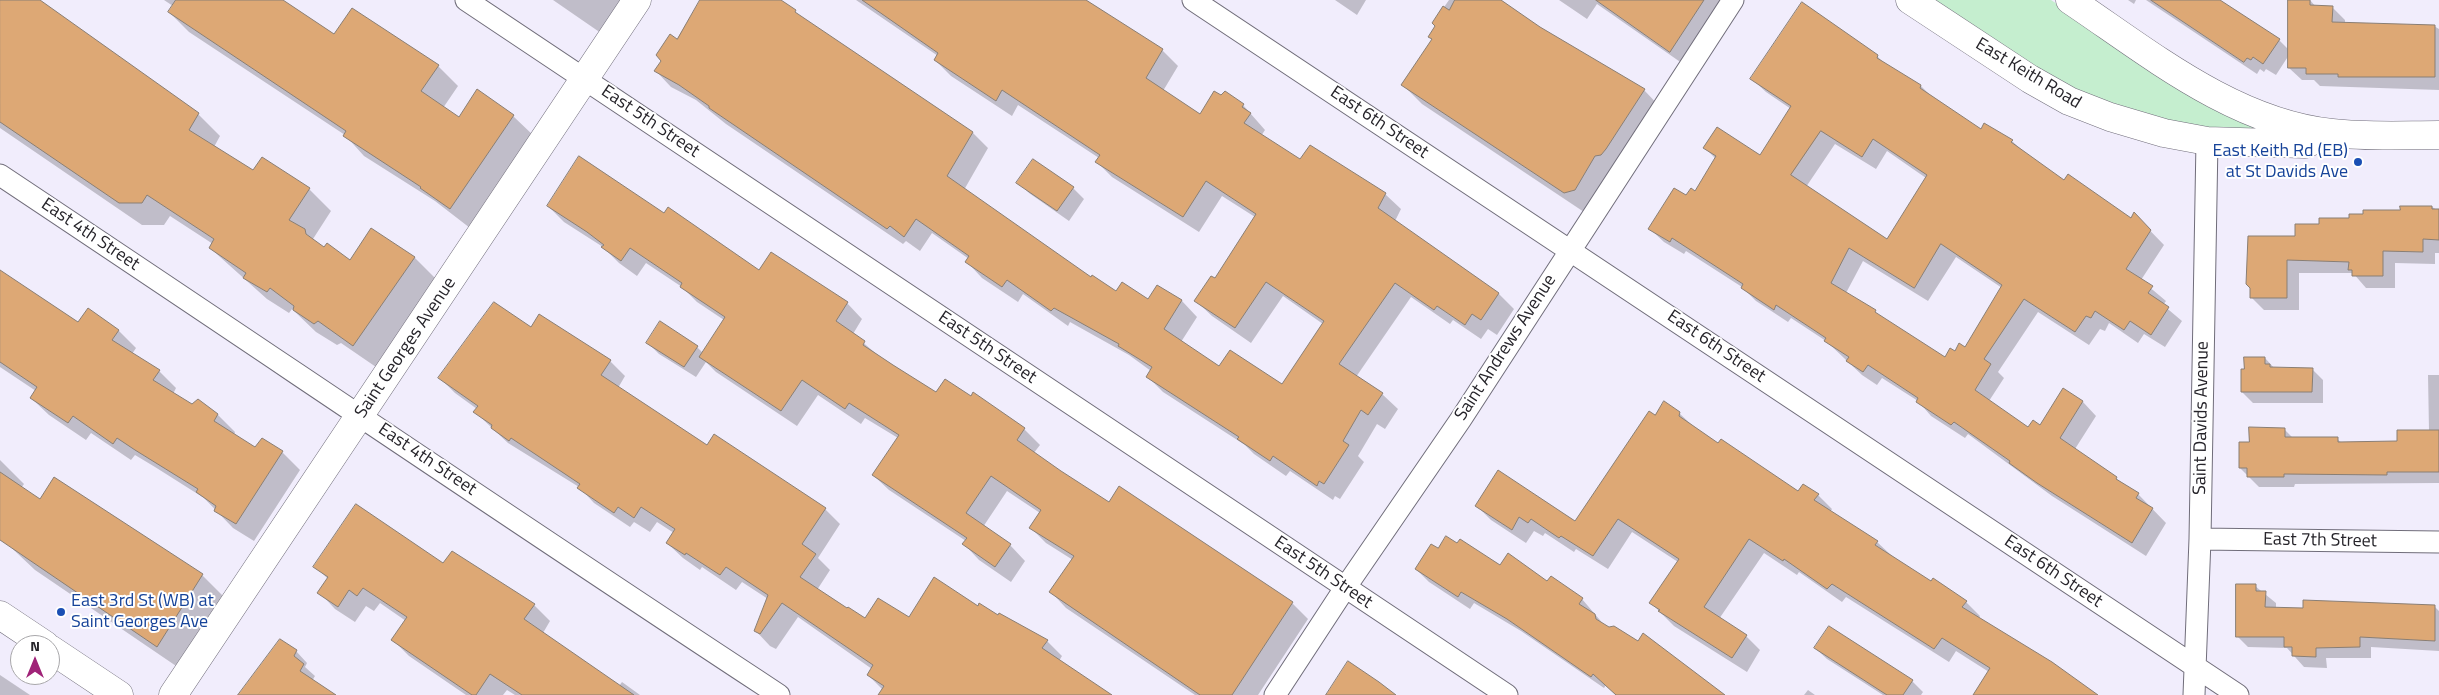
<!DOCTYPE html>
<style>
body{margin:0}
#map{position:relative;width:2439px;height:695px;overflow:hidden;background:#f1edfc;font-family:"Titillium Web",sans-serif}
canvas{display:block}
.north{position:absolute;left:10px;top:635px;width:50px;height:50px;box-sizing:border-box;background:#fff;border:1px solid #a8a7aa;border-radius:50%;rotate:0deg;font-size:14px;font-weight:700;line-height:20px;text-align:center;color:#26242a}
.north::after{content:'';display:block;margin:auto;width:18px;height:22px;background:#a02378;clip-path:polygon(50% 0,100% 100%,50% 72%,0 100%)}
</style>
<div id="map">
<canvas width="2439" height="695"></canvas>
<div class="north">N</div>
</div>
<script>
const ctx = document.querySelector('canvas').getContext('2d');
ctx.lineJoin = 'round';
function fill(path, color) { ctx.fillStyle = color; ctx.fill(path, 'evenodd'); }
function strokePath(path, color, width, dash) { ctx.strokeStyle = color; ctx.lineWidth = width; ctx.lineCap = dash ? 'butt' : 'round'; ctx.setLineDash(dash || []); ctx.stroke(path); }
function write(font, color, halo, rows, align = 'center') {
  ctx.font = font + ' "Titillium Web",sans-serif'; ctx.lineWidth = 4; ctx.setLineDash([]); ctx.textBaseline = 'middle'; ctx.strokeStyle = halo; ctx.fillStyle = color; for (const [text, x, y, turn = 0] of rows) {
    ctx.save(); ctx.translate(x, y); ctx.rotate((+turn || 0) * Math.PI / 180); ctx.textAlign = isNaN(turn) ? turn : align; if (halo) ctx.strokeText(text, 0, 0); ctx.fillText(text, 0, 0); ctx.restore();
  }
}
fill(new Path2D(`
 M1928,0H2051L2168,77L2297,132L2190,129L2081,95Z`), '#c5eecf');
fill(new Path2D(`
 M0,0H38L198,114L220,136L214,147L254,172L309,189L331,211L313,239L324,248L351,262L371,230L415,258L437,280L376,367L341,343L337,345L316,332L292,309L289,313L267,299L210,248L213,244L170,216L164,225H142L0,128Z
 M164,0H280L335,36L353,10L438,66L458,86L443,108L459,119L478,90L513,116L534,136L470,228L435,201L364,156L345,135L189,32L169,12L173,6Z
 M553,0H638L611,40Z
 M699,0H779L804,20L973,133L988,148L964,190L1092,279L1116,293L1149,301L1158,286L1182,301L1197,317L1181,342L1219,368L1283,386L1323,324L1283,296L1251,343L1212,316L1196,301L1215,280L1255,217L1222,196L1199,232L1112,177L1097,162L1099,158L1018,105L1012,116L951,76L935,60L938,56L856,0H1086L1162,50L1178,66L1163,91L1201,116L1243,105L1265,130L1261,136L1300,161L1385,194L1401,209L1395,221L1499,294L1514,309L1497,335L1488,329L1481,339L1453,320L1450,324L1411,297L1356,377L1382,394L1398,409L1385,429L1377,424L1358,456L1364,462L1340,499L1335,496L1333,500L1290,471L1286,476L1254,454L1245,445L1163,392L1147,376L1151,371L1129,355L1070,322L1068,326L1023,294L1018,302L982,278L967,262L969,259L932,233L920,251L906,241L903,244L726,124L696,100L671,87L656,71L677,40L700,2Z
 M1335,0H1366L1357,15Z
 M1449,0H1498L1539,28L1644,90L1663,110L1584,212L1422,104L1403,85L1433,40L1429,37L1437,26L1433,23Z
 M1559,0H1729L1686,66L1597,4L1587,19Z
 M2128,0H2136L2134,4Z
 M2146,0H2207L2279,40L2289,50L2310,0L2316,7H2332L2345,20V24L2434,26L2439,29V90L2320,86L2314,80H2302L2289,68V55L2276,75L2266,69L2264,72L2260,69L2257,74Z
 M1877,56L1886,65L1921,86L1932,97L1982,131L2012,141L2025,153L2064,182L2131,220L2134,214L2164,245L2141,280L2166,301L2163,305L2182,321L2165,347L2144,334L2138,343L2109,323L2105,331L2100,329L2089,345L2038,312L1998,372L2004,378L1989,401L2029,428L2040,426L2063,390L2083,402L2096,416L2075,449L2138,494L2166,523L2146,556L2052,496L1968,434L1965,438L1931,416L1918,401L1882,378L1877,385L1862,375L1826,341L1791,318L1788,322L1756,301L1742,287L1686,251L1684,254L1664,242L1650,229L1687,197L1696,192L1716,159L1705,148L1760,156L1791,109L1766,92L1752,79ZM1835,144L1876,169L1887,151L1926,178L1888,241L1806,187ZM1956,257L2002,288L1966,349L1945,359L1846,293L1863,261L1928,301Z
 M1018,182L1073,188L1084,199L1069,221L1029,193Z
 M548,206L665,214L759,272L847,303L862,319L853,334L880,357L937,393L1024,429L1040,445L1033,454L1109,504L1120,488L1292,603L1308,619L1258,695H1195L1066,608L1051,592L1073,560L1046,543L1031,528L1040,513L1007,491L983,527L1010,545L1025,561L1011,582L979,560L964,544L966,541L889,490L873,475L898,438L865,418L861,424L818,395L797,426L716,372L706,362L696,377L659,354L648,343L697,347L703,353L724,320L697,302L682,287L646,263L637,276L619,263L603,247L564,222Z
 M2432,207L2439,211V253H2435V264L2395,263V288H2366L2353,273H2299V310H2264L2252,298L2296,237L2321,225L2364,215Z
 M0,271L79,323L119,331L136,348L132,354L159,371L176,388L173,394L193,406L198,401L218,415L235,432L234,435L255,448L282,452L300,470L254,541L233,528L204,498L155,467L135,455L131,460L91,433L86,440L49,415L31,398L36,391L0,367Z
 M531,329L610,361L625,376L618,388L707,446L825,509L840,524L818,558L830,570L817,590L865,620L909,618L978,607L1047,641L1062,656L1059,661L1111,695H888L868,675L872,669L798,617L776,649L770,646L755,630L768,599L742,582L736,590L702,567L700,570L683,558L667,543L674,533L657,522L650,532L634,522L630,527L594,503L579,487L508,443L475,412L477,409L455,393L440,378Z
 M2265,358L2275,369H2312L2323,380V403H2253L2242,392Z
 M2428,375H2439V483L2295,484L2294,487H2259L2240,468L2250,444L2284,429L2293,438L2337,439L2342,443L2398,442L2429,431Z
 M1679,413L1693,426L1719,444L1798,493L1818,495L1832,509L1830,512L1877,542L1892,556L1931,583L1966,602L1980,616L1978,619L2095,695H1974L1989,672L1956,651L1949,662L1846,597L1842,602L1799,572L1797,575L1764,553L1719,619L1746,636L1760,650L1747,672L1674,626L1651,603L1678,562L1632,532L1608,569L1576,549L1574,552L1545,533L1543,536L1534,531L1526,543L1491,520L1477,506L1576,523L1655,417Z
 M0,460L24,484L21,488L40,501L55,478L202,575L226,599L182,670L35,570L0,537Z
 M1438,550L1501,567L1547,583L1551,577L1582,599L1605,626L1721,695H1616L1606,685L1604,688L1521,631L1474,603L1470,609L1429,582L1416,569Z
 M444,565L534,605L550,621L543,633L619,686L622,682L640,695H515L507,690L503,695H466L409,656L393,640L406,621L380,603L374,611L366,606L355,622L335,609L319,592L328,579L315,566Z
 M2255,586L2276,603V609L2434,606L2439,611V651L2371,647V658H2326L2327,668L2304,667L2287,648L2248,647L2237,636Z
 M1815,648L1912,681L1923,692L1921,695H1883L1827,659Z
 M296,651L307,663L305,667L315,676L312,681L334,695H249Z
 M0,675L30,695H0Z
 M1808,690L1815,695H1804Z`), '#0003');
const building = new Path2D(`
 M0,0H40L199,113L189,130L253,170L262,157L310,188L289,220L305,229L306,234L324,247L327,243L350,260L371,228L415,257L353,346L318,321L314,324L293,310L294,306L270,288L267,292L243,278L246,273L209,248L214,239L147,195L142,203H119L0,122Z
 M176,0H283L334,34L352,8L439,65L421,91L459,117L477,89L514,115L450,209L420,188L421,187L343,136L346,131L168,12Z
 M700,0H781L796,10L795,12L973,132L947,176L1091,277L1092,275L1116,291L1122,282L1148,299L1157,285L1182,300L1164,329L1219,366L1230,350L1282,384L1324,321L1266,282L1235,328L1194,301L1211,276L1215,278L1256,214L1206,181L1183,217L1095,162L1100,155L1002,90L996,101L934,60L938,53L862,0H1086L1163,49L1146,78L1200,114L1214,91L1221,95L1225,91L1244,104L1242,107L1251,113L1244,123L1300,159L1310,145L1386,193L1378,208L1499,293L1481,320L1472,314L1465,325L1437,306L1434,310L1395,283L1339,364L1383,393L1368,415L1361,410L1343,441L1349,445L1324,484L1319,481L1317,486L1273,456L1270,461L1237,439L1239,437L1146,377L1152,367L1118,346L1119,344L1054,308L1051,311L1007,280L1002,287L965,262L969,256L916,219L904,237L890,226L887,229L709,108V106L679,85L654,71L661,61L656,55L670,34L677,39Z
 M1455,0H1501L1540,27L1645,89L1606,149L1601,155L1595,156L1575,190L1564,193L1401,85L1432,39L1428,37L1435,26L1432,23L1443,6L1449,10Z
 M1596,0H1704L1670,52Z
 M2151,0H2220L2280,39L2263,64L2253,57L2251,60L2247,58L2244,62Z
 M2288,0H2310V5L2333,6L2332,22L2435,25V77H2338V74H2306V68H2288Z
 M1802,2L1878,55L1877,58L1921,85L1920,88L1981,129L1984,123L2013,140L2011,142L2064,180L2068,174L2131,218L2134,212L2151,230L2126,269L2153,286L2148,293L2169,307L2151,335L2130,321L2124,330L2095,311L2091,318L2086,316L2075,332L2024,299L1984,359L1991,364L1975,390L2028,427L2033,420L2040,425L2063,388L2083,401L2060,438L2117,477L2116,479L2139,493L2136,498L2153,508L2132,543L2037,483L2009,463L2010,461L1954,422L1951,425L1916,402L1918,398L1868,365L1863,372L1846,361L1849,357L1824,341L1826,338L1776,305L1774,310L1741,288L1743,284L1672,238L1670,242L1648,229L1674,188L1686,195L1691,188L1695,191L1716,156L1703,148L1717,127L1760,155L1791,106L1750,79ZM1821,131L1862,157L1873,139L1927,175L1887,239L1791,175ZM1941,244L2002,285L1965,347L1959,343L1955,351L1950,348L1945,357L1875,312L1876,310L1831,283L1849,248L1914,288Z
 M579,156L664,213L668,207L759,270L771,252L848,302L836,321L865,341L863,345L893,365L936,392L945,379L971,396L973,392L1025,428L1017,440L1061,471L1109,502L1119,486L1293,602L1232,695H1200L1049,592L1074,556L1029,528L1041,510L991,476L966,513L1011,544L995,567L962,544L967,538L872,475L899,435L849,403L845,409L802,380L781,411L699,357L725,317L680,287L682,283L630,248L621,261L601,247L604,245L587,232L547,206Z
 M1033,159L1074,187L1057,211L1016,183Z
 M2400,206H2432V209H2439V240L2423,239V252L2383,251V276H2352V270H2348L2349,262L2287,260V298H2250V288L2246,284L2248,236H2295V224H2319V218H2349V214H2363V210H2400Z
 M0,270L78,322L88,308L119,330L112,340L160,370L153,380L192,404L198,399L218,414L214,421L255,447L262,438L283,451L236,524L214,511L216,506L196,492L198,489L135,450L117,438L113,444L73,416L68,423L30,398L37,387L0,362Z
 M494,302L531,327L539,314L611,360L601,375L707,445L714,434L826,508L802,544L816,554L800,577L847,608L848,607L865,618L878,598L909,617L934,577L978,606L979,603L998,615L999,613L1048,640L1042,648L1112,695H878L884,686L867,675L873,665L782,603L760,634L754,631L768,595L726,567L720,575L686,553L685,555L666,543L675,529L641,507L634,518L618,507L614,513L577,488L580,484L511,438L509,441L491,428L492,425L473,412L478,406L438,378Z
 M660,321L698,346L684,367L646,343Z
 M2244,357H2265V364H2270V367L2313,368L2312,392H2241V369H2244Z
 M1664,401L1680,412L1679,416L1718,443L1721,439L1798,491L1803,484L1819,494L1814,500L1878,541L1875,545L1931,581L1933,578L1967,601L1962,607L2052,662L2098,695H1973L1990,668L1942,638L1934,649L1832,584L1827,589L1784,559L1783,561L1749,539L1704,607L1747,635L1732,658L1658,611L1660,610L1649,603L1679,559L1618,519L1593,556L1561,536L1559,538L1531,519L1528,523L1519,517L1512,530L1475,506L1498,470L1575,521L1649,411L1655,415Z
 M2249,427L2285,428V437H2338V442L2397,441V430H2439V472H2387V475L2284,474V477H2247V468H2239V442H2249Z
 M0,472L40,499L54,477L203,574L157,647L0,540Z
 M356,504L443,563L452,551L535,604L524,619L634,695H522L490,674L476,695H472L391,640L407,617L363,588L357,596L349,590L338,607L317,593L328,577L313,567Z
 M1446,536L1457,543L1460,539L1500,565L1508,553L1547,581L1551,576L1583,598L1579,604L1595,614L1596,619L1609,627L1614,626L1638,641L1643,633L1725,695H1616L1593,674L1591,677L1507,619L1461,592L1458,597L1415,569L1431,544L1438,548Z
 M2236,584H2256V591H2266L2265,607L2303,608V600L2435,605V641L2360,637V647L2316,648V657L2292,656V647H2284V637H2236Z
 M1829,626L1913,680L1903,695H1887L1814,648Z
 M280,639L297,650L294,656L304,664L300,671L336,695H238Z
 M1348,661L1379,682L1396,695H1326Z`);
fill(building, '#dda875');
strokePath(building, '#897e74', 1);
const street = new Path2D(`
 M466,0L1507,695
 M1193,0L2238,695
 M0,175C260,348 518,524 779,695
 M2200,539L2439,542
 M1275,695L1345,588L1461,419L1733,0
 M2194,695L2200,539L2207,141`);
const secondary = new Path2D(`
 M1910,0L2030,79L2069,101L2110,117L2164,133L2207,141L2305,144L2332,133
 M2070,0C2149,53 2234,123 2332,133C2367,137 2404,135 2439,135
 M0,615L45,645
 M50,649L119,695
 M173,695L637,0`);
strokePath(street, '#706d7a', 23);
strokePath(secondary, '#706d7a', 29);
strokePath(street, '#fff', 21);
strokePath(secondary, '#fff', 28);
for (const [x, y, r, color] of [
 [2358,162,5,"#1a4fb4"],
 [61,612,5,"#1a4fb4"]
]) { const dot = new Path2D(); dot.arc(x, y, r, 0, 2 * Math.PI); ctx.fillStyle = color; ctx.fill(dot); strokePath(dot, '#fff', 2); }
write('18px', '#26242a', '#fff', [
 ["East Keith Road",2028,74,31],
 ["East 5th Street",650,122,34],
 ["East 6th Street",1379,123,34],
 ["East 4th Street",90,235,34],
 ["East 6th Street",1716,347,34],
 ["Saint Georges Avenue",406,348,-56],
 ["East 5th Street",987,348,34],
 ["Saint Andrews Avenue",1506,348,-57],
 ["Saint Davids Avenue",2202,418,-89],
 ["East 4th Street",427,460,34],
 ["East 7th Street",2320,541,1],
 ["East 6th Street",2053,572,34],
 ["East 5th Street",1323,573,34]
]);
write('18px', '#164399', '#fff', [
 ["East Keith Rd (EB)",2348,152],
 ["at St Davids Ave",2348,173],
 ["East 3rd St (WB) at",71,602,"left"],
 ["Saint Georges Ave",71,623,"left"]
], 'right');
</script>
